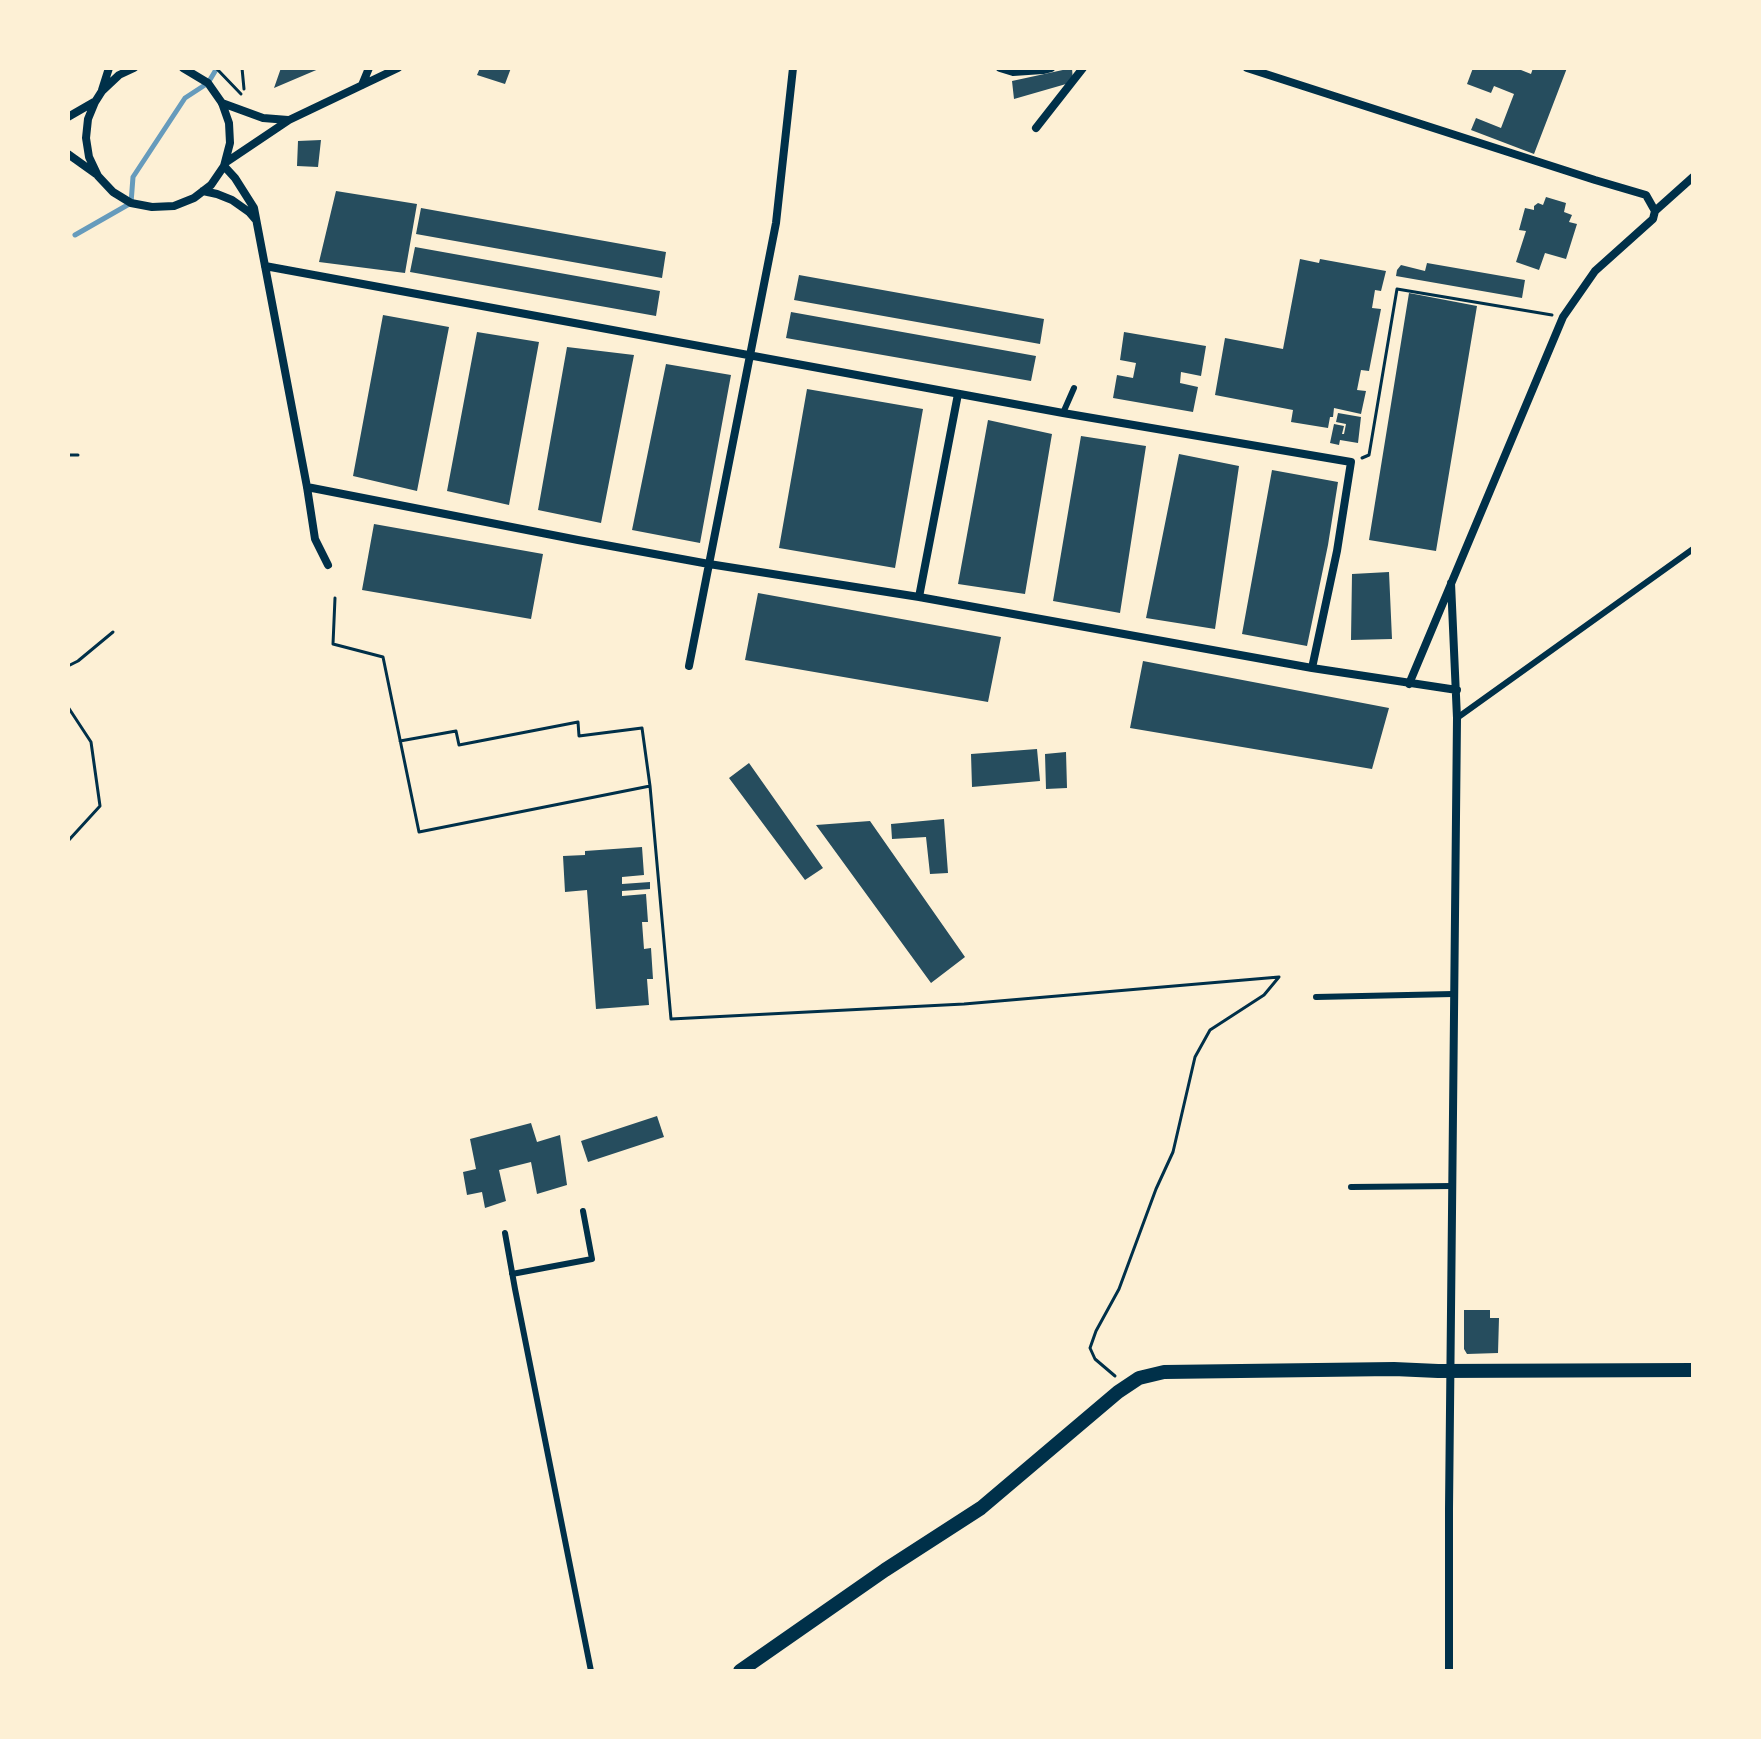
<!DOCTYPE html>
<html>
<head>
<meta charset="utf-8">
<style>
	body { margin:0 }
	#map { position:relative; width:1761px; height:1739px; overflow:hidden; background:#fdf0d5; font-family:Poppins,sans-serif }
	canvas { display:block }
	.frame { position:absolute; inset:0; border:70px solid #fdf0d5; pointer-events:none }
</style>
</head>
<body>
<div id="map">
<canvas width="1761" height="1739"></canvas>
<div class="frame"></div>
</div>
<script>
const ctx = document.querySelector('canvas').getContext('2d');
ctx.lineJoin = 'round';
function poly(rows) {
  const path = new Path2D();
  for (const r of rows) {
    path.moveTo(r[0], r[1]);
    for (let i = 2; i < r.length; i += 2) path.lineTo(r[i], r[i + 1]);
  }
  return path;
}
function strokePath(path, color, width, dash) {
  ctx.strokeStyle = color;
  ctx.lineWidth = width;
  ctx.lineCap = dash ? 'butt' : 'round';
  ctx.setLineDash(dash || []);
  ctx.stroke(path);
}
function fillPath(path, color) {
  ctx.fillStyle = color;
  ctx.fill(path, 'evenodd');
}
strokePath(poly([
	[75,235,131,203,133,177,185,98,208,83,217,68]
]), '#669bbc', 5);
fillPath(poly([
	[281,68,321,68,274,88],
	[480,68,511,68,505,84,477,75],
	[1072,68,1073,82,1014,99,1012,81],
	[1473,68,1516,68,1531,74,1533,68,1567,68,1534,154,1471,130,1476,118,1501,128,1514,94,1494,86,1491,93,1467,84],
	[321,140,318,167,297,166,298,141],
	[336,191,417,204,405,273,319,262],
	[1546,197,1566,203,1564,212,1572,215,1569,222,1577,224,1566,259,1545,253,1539,270,1516,262,1526,231,1519,230,1525,208,1534,210,1534,206,1538,203,1543,205],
	[421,208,666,252,662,278,416,234],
	[415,247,660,291,656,316,410,272],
	[1300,259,1319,263,1320,259,1386,271,1381,291,1375,290,1372,308,1381,309,1369,371,1361,370,1357,390,1366,391,1361,414,1334,408,1333,417,1330,417,1328,428,1291,422,1293,410,1215,395,1225,338,1283,349],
	[1427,263,1525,280,1522,298,1396,276,1397,270,1401,265,1425,271],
	[799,275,1044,319,1040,344,794,300],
	[1409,293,1477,306,1436,551,1369,540],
	[791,312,1036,356,1031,381,786,338],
	[383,315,449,327,417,491,353,476],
	[477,332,539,342,509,505,447,491],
	[1124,332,1206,346,1201,376,1181,372,1180,383,1198,387,1193,412,1113,398,1117,375,1133,378,1136,363,1120,360],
	[567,347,634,355,601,523,538,510],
	[666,364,731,375,700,543,632,530],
	[807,389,923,409,895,568,779,548],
	[1338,413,1361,417,1358,443,1340,440,1339,445,1330,443,1334,424,1344,426,1342,434,1344,434,1346,424,1336,422],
	[988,420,1052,434,1025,594,958,584],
	[1081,436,1146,446,1120,613,1053,601],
	[1179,454,1239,466,1215,629,1146,618],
	[1272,470,1338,482,1328,545,1307,646,1242,634],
	[374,524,543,554,531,619,362,590],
	[1389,572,1392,639,1351,640,1352,574],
	[758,593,1001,637,988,702,745,660],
	[1143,661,1389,708,1372,769,1130,728],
	[1037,749,1040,781,972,787,971,754],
	[1066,752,1067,788,1046,789,1045,754],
	[749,763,823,868,805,880,729,778],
	[944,819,948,873,930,874,926,837,892,839,891,824],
	[870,821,965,957,931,983,816,825],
	[642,847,644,875,622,877,622,884,650,882,650,889,622,891,622,896,646,894,648,922,642,922,644,949,651,948,653,979,647,979,649,1005,596,1009,587,890,565,892,563,856,585,855,585,851],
	[657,1116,664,1137,588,1162,581,1141],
	[531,1123,537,1142,560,1135,567,1185,537,1194,531,1162,499,1170,506,1201,485,1208,482,1192,467,1195,463,1172,476,1169,470,1139],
	[1464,1310,1490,1310,1490,1318,1499,1318,1498,1353,1467,1354,1464,1349]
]), '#264d5e');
strokePath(poly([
	[216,68,241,94],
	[242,68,244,89],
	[68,455,78,455],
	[1362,458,1369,455,1397,289,1552,315],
	[335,598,333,644,383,657,419,832,650,786],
	[68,666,78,661,113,632],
	[68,688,68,707,91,742,100,806,68,841],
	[400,741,456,731,459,745,578,722,579,736,642,728,650,786,671,1019,964,1004,1279,977],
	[1115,1376,1095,1359,1090,1348,1096,1331,1119,1289,1156,1189,1173,1152,1195,1057,1210,1030,1264,995,1279,977]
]), '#003049', 3);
strokePath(poly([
	[1063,413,1074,388],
	[1457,718,1693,549],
	[1316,997,1453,994],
	[1351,1187,1453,1186],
	[505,1233,515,1289,591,1671],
	[512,1274,592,1259,583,1211]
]), '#003049', 6);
strokePath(poly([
	[134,68,119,75,102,91,95,102,88,119,86,138,89,157,98,176,113,192,131,203,152,207,174,206,194,198,211,185,224,166,230,143,229,123,222,103,208,83,183,68],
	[1000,68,1013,72,1043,70,1051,68],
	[1247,68,1595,180,1646,195,1655,211],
	[362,85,369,68],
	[102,90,109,68],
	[222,103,263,118,288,120],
	[68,117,94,102],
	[1036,128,1083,68],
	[68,154,96,174],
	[225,163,289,120,398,68],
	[224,166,235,178,254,208,307,487,315,539,328,565],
	[203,191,217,194,232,200,249,212,255,219],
	[265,266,1063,413,1351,462,1337,551,1312,668],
	[307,487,578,540,709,564,919,597,1312,668,1457,690],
	[919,597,958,394],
	[689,666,776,223,793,68],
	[1409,684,1563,317,1595,271,1653,219,1655,211,1693,177],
	[1449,1671,1449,1508,1457,718,1451,583]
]), '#003049', 8);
strokePath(poly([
	[740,1671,885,1570,981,1508,1118,1392,1139,1378,1164,1372,1394,1369,1438,1371,1693,1370]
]), '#003049', 14);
</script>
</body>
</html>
